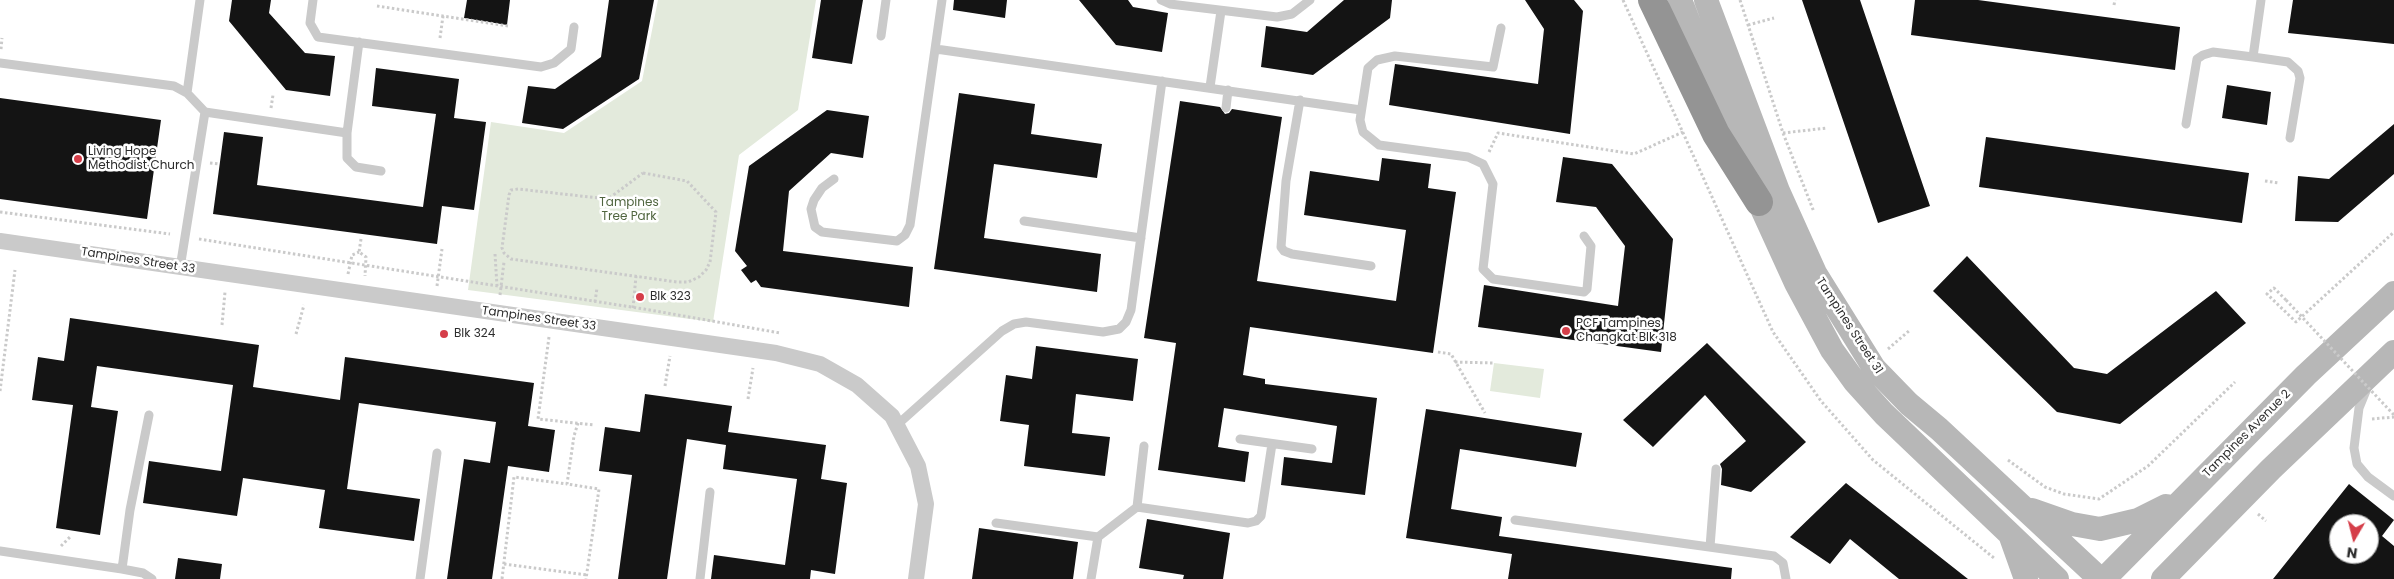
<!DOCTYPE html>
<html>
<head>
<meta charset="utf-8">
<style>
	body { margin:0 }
	#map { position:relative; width:2394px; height:579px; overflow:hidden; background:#fff; font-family:Poppins,sans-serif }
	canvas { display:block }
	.north { position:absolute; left:2329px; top:514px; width:50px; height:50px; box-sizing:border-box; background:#fff; border:1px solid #ababab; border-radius:50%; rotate:188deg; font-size:14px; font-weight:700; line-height:20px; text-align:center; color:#2d2d2d }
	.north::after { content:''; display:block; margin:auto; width:18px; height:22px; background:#d53e49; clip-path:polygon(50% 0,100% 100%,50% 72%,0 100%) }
</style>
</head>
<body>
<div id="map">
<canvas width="2394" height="579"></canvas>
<div class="north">N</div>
</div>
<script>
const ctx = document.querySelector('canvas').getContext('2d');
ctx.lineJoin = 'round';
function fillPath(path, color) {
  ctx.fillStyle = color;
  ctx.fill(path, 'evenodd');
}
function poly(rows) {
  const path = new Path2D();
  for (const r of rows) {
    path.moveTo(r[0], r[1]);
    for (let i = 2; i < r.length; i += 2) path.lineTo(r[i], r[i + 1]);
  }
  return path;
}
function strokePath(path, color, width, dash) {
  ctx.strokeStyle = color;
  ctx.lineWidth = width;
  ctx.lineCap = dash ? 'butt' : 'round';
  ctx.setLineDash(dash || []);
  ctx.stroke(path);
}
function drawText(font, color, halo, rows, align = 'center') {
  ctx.font = font + ' Poppins,sans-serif';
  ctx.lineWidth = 5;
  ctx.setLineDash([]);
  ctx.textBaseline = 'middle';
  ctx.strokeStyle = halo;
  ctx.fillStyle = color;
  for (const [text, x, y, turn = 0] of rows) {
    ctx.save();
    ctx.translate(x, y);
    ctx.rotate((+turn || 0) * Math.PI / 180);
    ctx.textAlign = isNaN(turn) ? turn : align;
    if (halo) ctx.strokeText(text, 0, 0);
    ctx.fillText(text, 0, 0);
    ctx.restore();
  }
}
fillPath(poly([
	[658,0,816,0,798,110,739,155,713,322,468,290,491,122,564,133,642,81],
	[1494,363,1544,369,1540,398,1490,391]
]), '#e3eadc');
fillPath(poly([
	[232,0,271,0,269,13,305,53,335,56,330,96,286,90,229,21],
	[467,0,510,0,507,25,464,18],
	[609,0,654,0,639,79,563,129,522,123,528,86,555,89,601,57],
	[821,0,863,0,852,64,812,58],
	[954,0,1007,0,1005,18,953,10],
	[1079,0,1128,0,1133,7,1168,13,1162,52,1116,45],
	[1344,0,1392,0,1390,18,1313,75,1261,67,1266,26,1307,32],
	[1525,0,1574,0,1583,11,1570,134,1389,105,1395,64,1538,84,1544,29],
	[1802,0,1860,0,1930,206,1878,223],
	[1915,0,1978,0,2180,27,2175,70,1911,35],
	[2293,0,2394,0,2394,44,2288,33],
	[376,68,459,79,454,118,486,122,474,210,442,206,437,244,213,214,224,132,263,137,257,185,423,207,436,114,372,106],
	[2227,85,2271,92,2267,125,2222,118],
	[959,93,1035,104,1031,134,1102,144,1097,178,994,164,984,238,1101,254,1097,292,934,269],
	[0,98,161,120,147,219,0,199],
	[1180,101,1220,107,1225,114,1229,113,1232,109,1282,117,1257,281,1396,301,1406,230,1304,215,1310,171,1379,181,1382,158,1431,164,1428,188,1456,192,1433,353,1250,327,1243,375,1265,379,1265,384,1377,398,1365,495,1281,485,1284,457,1332,463,1337,426,1224,408,1218,447,1249,452,1245,482,1158,470,1176,343,1144,338],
	[827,110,869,116,863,158,831,153,789,191,783,251,913,267,909,307,761,287,756,280,751,283,741,270,747,266,735,251,749,166],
	[2394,124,2394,174,2338,222,2295,221,2298,176,2329,179],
	[1986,137,2249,173,2242,223,1979,187],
	[1563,157,1612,164,1673,239,1661,352,1478,327,1484,285,1618,306,1625,246,1596,207,1556,202],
	[1967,256,2074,368,2107,374,2216,291,2246,323,2120,424,2057,412,1933,291],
	[70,318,259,345,253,387,340,400,345,357,534,383,528,426,555,430,549,472,508,466,492,579,447,579,464,459,490,463,496,422,359,403,347,489,420,499,414,541,319,528,325,490,243,478,237,516,143,503,149,461,221,471,233,385,97,366,91,407,118,411,100,535,56,528,73,405,32,400,38,357,64,361],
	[1707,343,1806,442,1751,492,1721,485,1722,469,1720,464,1746,441,1705,395,1653,447,1623,420],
	[1036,346,1138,359,1133,401,1076,394,1072,433,1110,437,1105,476,1024,466,1029,425,1000,421,1006,375,1032,379],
	[645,394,732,406,728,432,826,445,821,479,847,483,835,574,811,570,810,579,711,579,714,555,785,565,797,479,723,469,726,445,687,439,667,579,618,579,632,475,599,471,605,427,640,432],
	[1426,409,1582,433,1576,467,1460,449,1451,509,1502,517,1499,536,1732,568,1731,579,1508,579,1512,554,1406,538],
	[1846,483,1968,579,1899,579,1850,539,1830,564,1790,537],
	[2349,484,2394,520,2382,536,2394,546,2394,579,2273,579],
	[2339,524,2369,524,2369,554,2339,554],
	[1147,519,1230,533,1223,579,1183,579,1184,575,1139,568],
	[979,528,1078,542,1073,579,972,579],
	[178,558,222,564,220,579,175,579]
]), '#141414');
strokePath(poly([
	[1623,0,1773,332,1821,401,1873,460,1994,558],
	[1740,0,1783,133,1814,212],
	[2114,5,2115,0],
	[377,6,508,26],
	[1748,25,1774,18],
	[440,38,443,16],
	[1,49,2,38],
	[271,108,273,95],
	[1783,133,1827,128],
	[1489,152,1498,133,1634,154,1683,132],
	[210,163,219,164],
	[643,173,687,181,716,212,710,262,706,270,699,277,688,282,677,282,511,259,504,253,502,248,509,195,511,190,518,189,608,199,643,173],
	[2265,181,2279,183],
	[0,212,170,234],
	[199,239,644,309,780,333],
	[361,239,359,252,366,257,365,276],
	[495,254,497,286],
	[348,274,352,255,359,252],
	[437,286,442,249],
	[500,295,504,262],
	[2286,300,2274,288,2267,294,2296,322,2394,232],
	[595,302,597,288],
	[633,308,636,276],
	[222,325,225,292],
	[296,334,304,305],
	[549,337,538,419,594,425],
	[1888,349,1910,330],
	[1438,352,1451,354,1485,413],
	[1455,362,1494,363],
	[665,386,670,356],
	[0,391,15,270],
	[748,399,753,368],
	[2372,419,2394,417],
	[578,423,574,436,567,484,599,489,586,579],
	[2008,460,2045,487,2064,494,2099,499,2148,466,2235,382],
	[2258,514,2266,521],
	[61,546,70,537],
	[504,564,587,575],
	[502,579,514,477,567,484]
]), '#cacaca', 3, [2.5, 2.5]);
strokePath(poly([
	[313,0,310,23,318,37,541,67,554,63,571,49,574,27],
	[1161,0,1170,4,1277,17,1292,14,1310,0],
	[1501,28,1493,67,1395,56,1377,60,1368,68,1360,120,1363,132,1379,145,1468,157,1483,164,1493,184,1483,269,1493,279,1584,292,1587,289,1591,246,1584,236],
	[881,36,886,0],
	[359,42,347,133,347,158,356,167,381,171],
	[936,49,1361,110],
	[2253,57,2261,0],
	[0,63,174,86,187,93,205,112,347,133],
	[1210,87,1221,11],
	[187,93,200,0],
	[1300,100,1286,181,1281,247,1284,251,1292,254,1371,266],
	[1226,108,1228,90],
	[2186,124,2197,59,2203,55,2213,52,2253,57,2288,62,2298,71,2300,78,2290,138],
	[834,179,822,188,814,200,811,209,815,227,822,232,897,241,905,235,910,225,942,0],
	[1024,221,1141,238],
	[180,268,205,112],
	[2368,386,2359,408,2354,448,2357,464,2368,477,2394,496],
	[897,425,1002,331,1014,324,1026,322,1103,332,1119,329,1126,322,1131,310,1162,81],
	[1240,439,1312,449],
	[1137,507,1144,446],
	[1515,520,1774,556,1783,563,1786,579],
	[996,523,1098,537],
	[1710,547,1716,469],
	[0,551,122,569,143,573,152,579],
	[122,569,130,510,149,415],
	[420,579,437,453],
	[700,579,710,492],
	[1091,579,1098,537,1137,507,1248,523,1256,521,1261,516,1272,444]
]), '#cacaca', 9);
strokePath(poly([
	[0,241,776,353,820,364,857,385,892,416,918,466,926,504,916,579]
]), '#cacaca', 16);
strokePath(poly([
	[1680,0,1759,202,1796,283,1832,350,1855,382,1884,414,2057,579],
	[1706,0,1778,191,1815,273,1874,368,1909,404,1939,429,2100,579],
	[2032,510,2072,524,2100,529,2138,520,2166,506],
	[2011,537,2026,579],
	[2104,579,2306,375,2394,293],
	[2163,579,2271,469,2394,352]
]), '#b7b7b7', 24);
strokePath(poly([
	[1652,0,1716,134,1759,202]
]), '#949494', 28);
strokePath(poly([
	[2286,300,2394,415]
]), '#cacaca', 3, [2.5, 2.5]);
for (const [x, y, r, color] of [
	[78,159,5,"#d53e49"],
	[640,297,5,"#d53e49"],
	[1566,331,5,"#d53e49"],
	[444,334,5,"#d53e49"]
]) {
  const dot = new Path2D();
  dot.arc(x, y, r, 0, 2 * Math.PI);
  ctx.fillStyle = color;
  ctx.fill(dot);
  strokePath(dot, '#fff', 2);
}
drawText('12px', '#2d2d2d', '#fff', [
	["Living Hope",88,152],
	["Methodist Church",88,166],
	["Blk 323",650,297],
	["PCF Tampines",1576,324],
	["Changkat Blk 318",1576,338],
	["Blk 324",454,334]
], 'left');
drawText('12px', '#50653f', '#fff', [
	["Tampines",629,203],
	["Tree Park",629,217]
]);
drawText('12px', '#2d2d2d', '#fff', [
	["Tampines Street 33",138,261,9],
	["Tampines Street 33",539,319,8],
	["Tampines Street 31",1849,326,57],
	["Tampines Avenue 2",2247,434,-45]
]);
</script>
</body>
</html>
